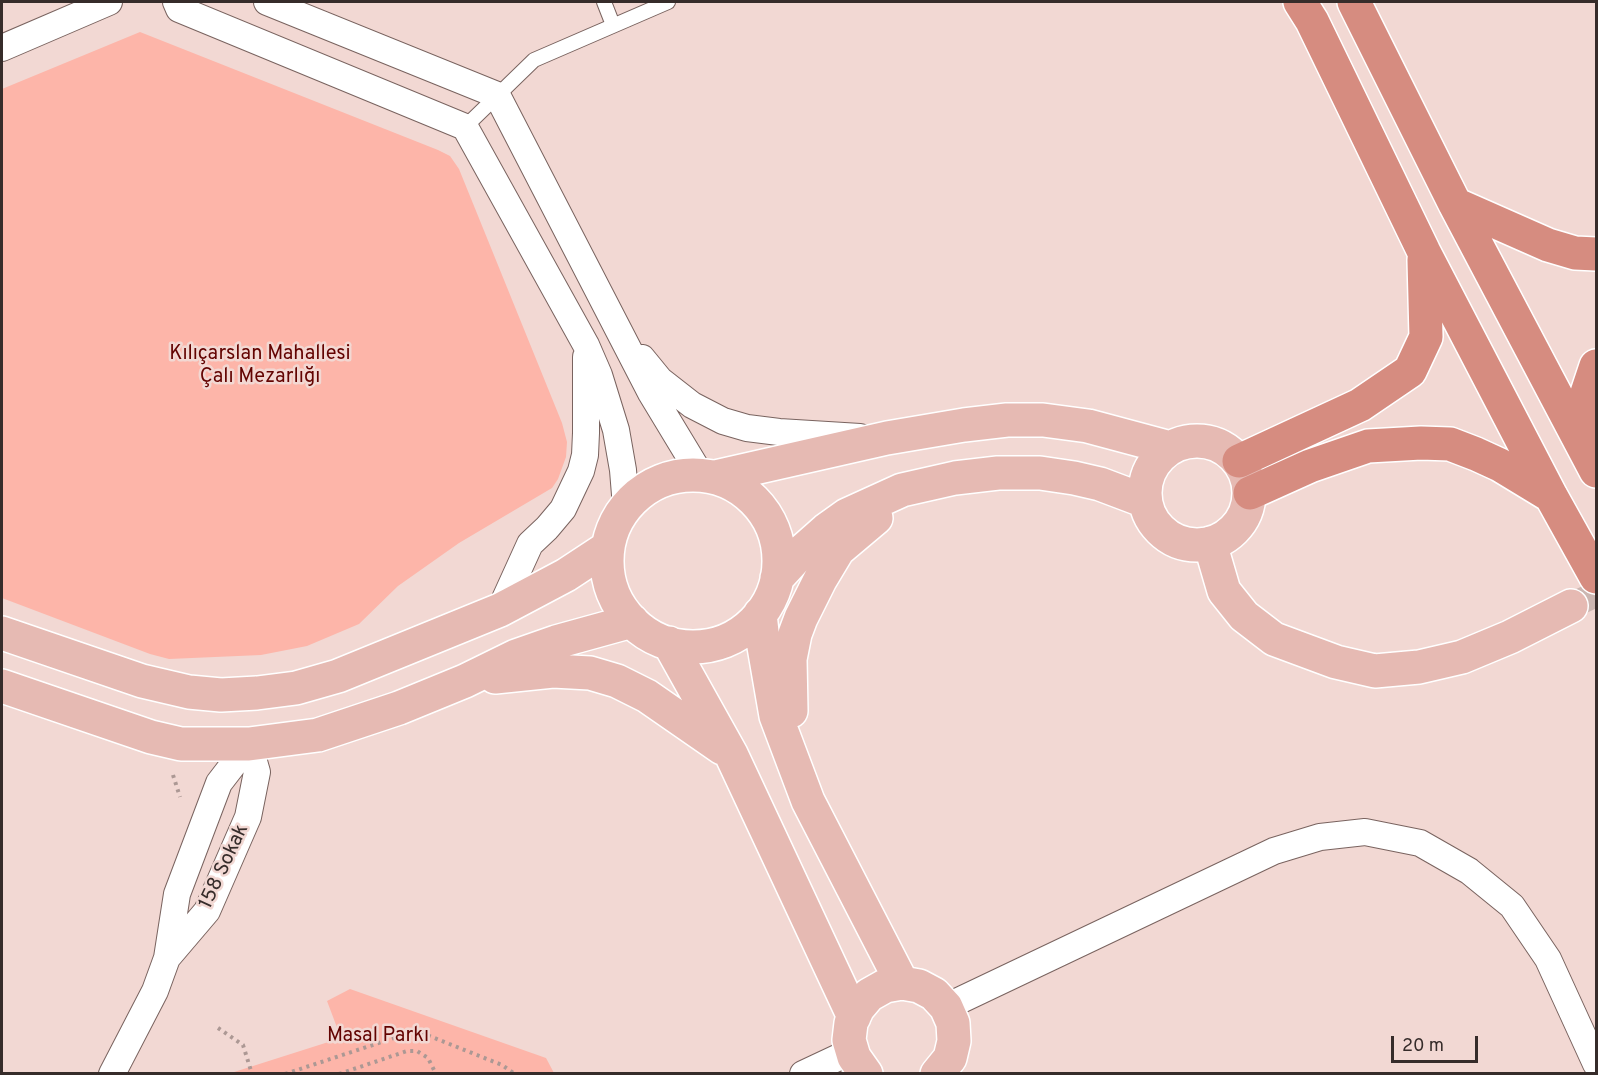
<!DOCTYPE html>
<html>
<head>
<meta charset="utf-8">
<style>
	body { margin:0 }
	#map { position:relative; width:1598px; height:1075px; overflow:hidden; background:#f2d8d3; font-family:Overpass,sans-serif }
	canvas { display:block }
	.frame { position:absolute; inset:0; border:3px solid #362c2a; pointer-events:none }
	.scale { position:absolute; left:1391px; top:1036px; width:87px; height:27px; box-sizing:border-box; border:3px solid #362c2a; border-top:0; padding-left:8px; font-size:18px; line-height:21px; white-space:nowrap; color:#362c2a; -webkit-text-stroke:4px #f2d8d3; paint-order:stroke }
</style>
</head>
<body>
<div id="map">
<canvas width="1598" height="1075"></canvas>
<div class="frame"></div>
<div class="scale">20 m</div>
</div>
<script>
const ctx = document.querySelector('canvas').getContext('2d');
ctx.lineJoin = 'round';
function fillPath(path, color) {
  ctx.fillStyle = color;
  ctx.fill(path, 'evenodd');
}
function poly(rows) {
  const path = new Path2D();
  for (const r of rows) {
    if (r.length === 3) {
      path.moveTo(r[0] + r[2], r[1]);
      path.arc(r[0], r[1], r[2], 0, 2 * Math.PI);
      continue;
    }
    path.moveTo(r[0], r[1]);
    for (let i = 2; i < r.length; i += 2) path.lineTo(r[i], r[i + 1]);
  }
  return path;
}
function strokePath(path, color, width, dash) {
  ctx.strokeStyle = color;
  ctx.lineWidth = width;
  ctx.lineCap = dash ? 'butt' : 'round';
  ctx.setLineDash(dash || []);
  ctx.stroke(path);
}
function drawText(font, color, halo, rows, align = 'center') {
  ctx.font = font + ' Overpass,sans-serif';
  ctx.lineWidth = 5;
  ctx.setLineDash([]);
  ctx.textBaseline = 'middle';
  ctx.strokeStyle = halo;
  ctx.fillStyle = color;
  for (const [text, x, y, turn = 0] of rows) {
    ctx.save();
    ctx.translate(x, y);
    ctx.rotate((+turn || 0) * Math.PI / 180);
    ctx.textAlign = isNaN(turn) ? turn : align;
    if (halo) ctx.strokeText(text, 0, 0);
    ctx.fillText(text, 0, 0);
    ctx.restore();
  }
}
fillPath(poly([
	[140,32,438,150,450,156,459,169,562,423,567,442,566,457,558,479,552,488,459,543,398,586,359,624,307,646,261,655,169,659,150,654,2,598,2,89],
	[350,989,546,1058,554,1073,231,1073,341,1038,327,1001]
]), '#fdb5a9');
strokePath(poly([
	[1571,606,1596,594]
]), '#ccb6b1', 26, [26, 13]);
const service = poly([
	[604,2,613,25],
	[465,127,534,60,668,2]
]);
const minor = poly([
	[176,2,179,9,465,127,586,345,599,375,616,430,623,470,626,507],
	[267,2,497,95,651,393,700,474],
	[2,48,109,2],
	[642,358,660,380,692,405,723,421,747,428,779,432,860,437],
	[500,610,530,544,547,528,563,509,581,471,585,455,586,433,586,357],
	[167,958,177,894,219,783,249,744],
	[946,1007,1274,851,1320,837,1365,832,1420,843,1469,871,1512,906,1548,959,1596,1064],
	[112,1074,155,991,167,958,207,911,248,817,257,772,249,744],
	[803,1074,852,1051]
]);
const primary = poly([
	[1197,493,52],
	[693,561,86],
	[715,477,887,438,964,425,1007,420,1043,420,1088,426,1170,448],
	[1210,543,1224,591,1244,616,1274,639,1336,662,1375,671,1419,667,1462,657,1510,637,1571,606],
	[777,578,800,553,826,530,847,515,902,490,955,478,998,473,1040,473,1074,478,1100,484,1145,501],
	[760,614,763,641,776,716,808,801,902,983],
	[2,633,142,681,189,692,221,695,257,693,296,688,338,676,500,610,566,575,607,548],
	[669,643,731,754,854,1017],
	[495,677,553,671,590,673,617,681,647,696,722,748],
	[2,686,151,737,181,744,249,744,318,735,399,708,465,681,516,656,556,642,632,621],
	[791,711,790,659,795,634,801,618,820,580,838,550,876,518],
	[866,1074,854,1057,849,1040,851,1023,858,1008,869,995,885,986,902,983,919,986,934,994,946,1007,953,1023,954,1041,950,1058,937,1074]
]);
const motorway = poly([
	[1300,2,1312,21,1424,252,1551,496,1596,577],
	[1354,2,1455,204,1596,471],
	[1455,204,1548,245,1575,253,1596,254],
	[1580,439,1586,396,1596,366],
	[1239,461,1360,405,1410,371,1426,337,1424,260],
	[1250,493,1310,466,1368,446,1421,443,1450,444,1476,454,1500,465,1551,496]
]);
strokePath(service, '#79635f', 16);
strokePath(minor, '#79635f', 28);
strokePath(primary, '#fff', 36);
strokePath(motorway, '#fff', 36);
strokePath(poly([
	[173,775,180,797],
	[218,1028,243,1045,252,1074],
	[285,1074,409,1033,422,1033,502,1065,515,1074],
	[339,1074,407,1051,417,1051,428,1058,436,1074]
]), '#ac9894', 4, [3, 4.5]);
strokePath(service, '#fff', 14);
strokePath(minor, '#fff', 26);
strokePath(primary, '#e6bab3', 33);
strokePath(motorway, '#d68c80', 33);
drawText('20px', '#630301', '#f2d8d3', [
	["Kılıçarslan Mahallesi",260,355],
	["Çalı Mezarlığı",260,378],
	["Masal Parkı",378,1037]
]);
drawText('20px', '#362c2a', '#f2d8d3', [
	["158 Sokak",225,867,-65]
]);
</script>
</body>
</html>
